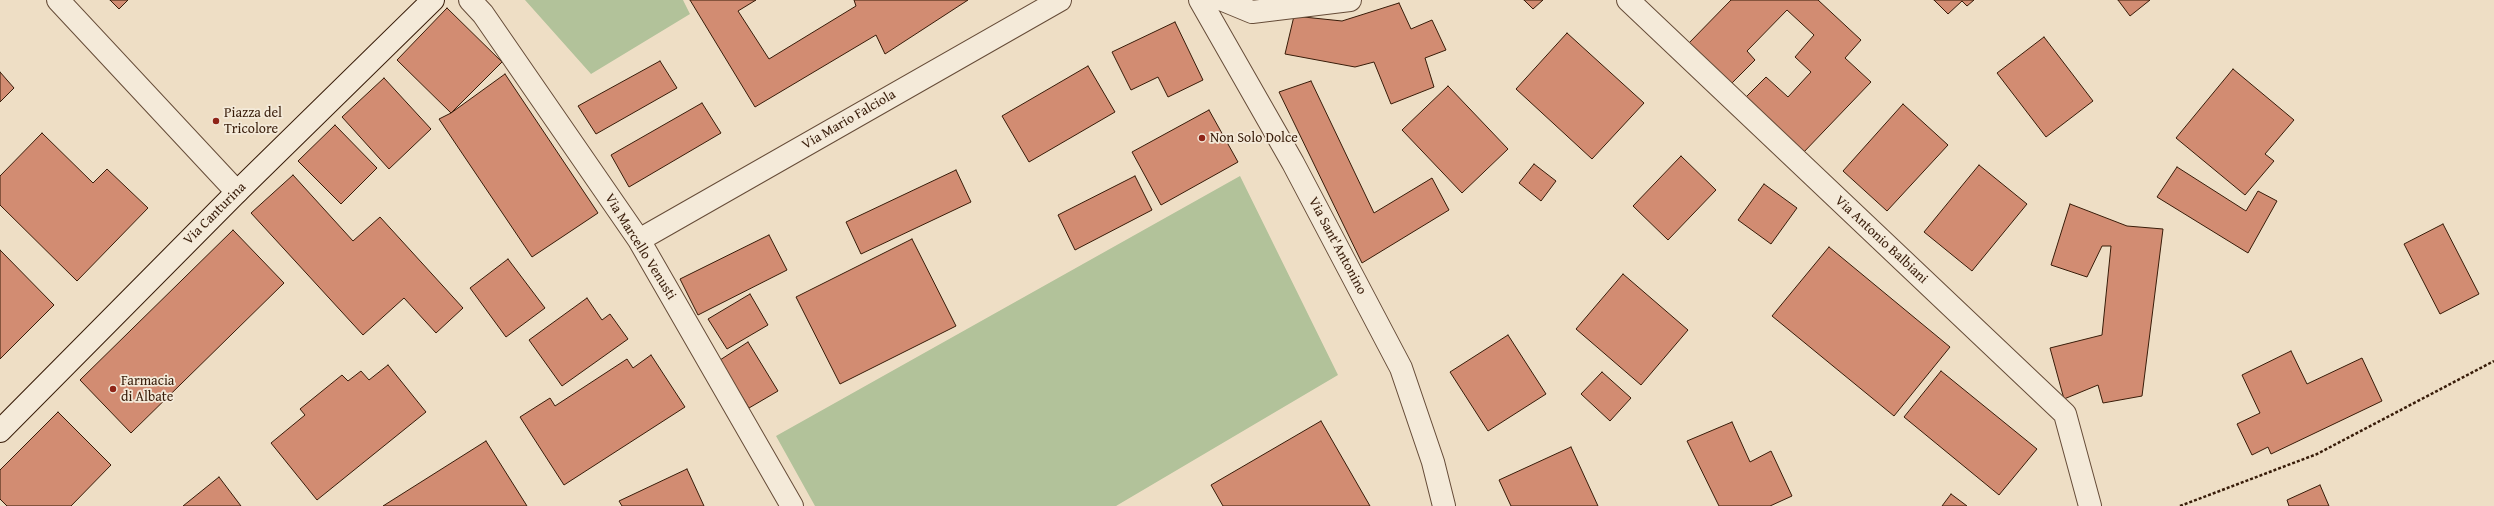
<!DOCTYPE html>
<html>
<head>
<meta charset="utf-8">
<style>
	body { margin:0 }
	canvas { display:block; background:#eedec5 }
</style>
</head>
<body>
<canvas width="2494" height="506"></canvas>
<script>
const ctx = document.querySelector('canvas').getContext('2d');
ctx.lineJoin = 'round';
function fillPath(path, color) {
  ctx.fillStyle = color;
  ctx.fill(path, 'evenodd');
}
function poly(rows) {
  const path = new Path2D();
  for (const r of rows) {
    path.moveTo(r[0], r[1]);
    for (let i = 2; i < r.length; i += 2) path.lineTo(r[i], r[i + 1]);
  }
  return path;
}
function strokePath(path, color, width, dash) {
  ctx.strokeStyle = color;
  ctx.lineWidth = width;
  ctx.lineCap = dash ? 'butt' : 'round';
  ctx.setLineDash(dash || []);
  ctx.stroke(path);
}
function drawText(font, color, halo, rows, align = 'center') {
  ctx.font = font + ' "Gentium Book Plus",serif';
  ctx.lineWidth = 3.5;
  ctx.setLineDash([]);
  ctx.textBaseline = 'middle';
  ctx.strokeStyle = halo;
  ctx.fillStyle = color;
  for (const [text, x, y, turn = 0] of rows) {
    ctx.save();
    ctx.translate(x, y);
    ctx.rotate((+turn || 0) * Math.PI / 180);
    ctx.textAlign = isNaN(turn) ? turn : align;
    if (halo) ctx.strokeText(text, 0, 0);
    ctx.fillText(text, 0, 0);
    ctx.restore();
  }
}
fillPath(poly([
	[525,0,683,0,690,14,591,74],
	[1240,176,1338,375,1116,506,815,506,776,436]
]), '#b2c29a');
const building = poly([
	[110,0,128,0,119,9,110,0],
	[690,0,756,0,738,11,769,59,856,6,854,0,968,0,885,54,876,35,755,107,690,0],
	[1524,0,1543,0,1533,9,1524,0],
	[1731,0,1818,0,1861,40,1845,58,1871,82,1802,154,1744,99,1766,77,1788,97,1811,72,1795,57,1814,35,1787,10,1747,51,1755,60,1732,83,1688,44,1731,0],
	[1934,0,1974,0,1967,6,1962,1,1948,14,1934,0],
	[2118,0,2150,0,2130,16,2118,0],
	[1399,3,1411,29,1432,20,1446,50,1425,58,1434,87,1391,104,1374,62,1355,67,1285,54,1294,16,1342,21,1399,3],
	[447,8,502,62,451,113,397,60,447,8],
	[1175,22,1203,80,1168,97,1158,77,1131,90,1112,52,1175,22],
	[1567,33,1644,103,1592,159,1516,89,1567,33],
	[2044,37,2093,101,2046,137,1997,73,2044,37],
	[660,61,677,88,596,134,578,106,660,61],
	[1088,66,1115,112,1029,162,1002,116,1088,66],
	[2233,69,2294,120,2265,154,2274,161,2245,195,2176,138,2233,69],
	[0,72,14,88,0,102,0,72],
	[505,74,598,213,532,257,439,119,451,113,505,74],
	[384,78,431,129,389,169,342,117,384,78],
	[1311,81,1374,213,1432,178,1449,210,1362,263,1279,92,1311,81],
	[1448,86,1508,149,1462,193,1402,130,1448,86],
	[702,103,721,133,629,187,611,155,702,103],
	[1903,104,1948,145,1887,211,1843,171,1903,104],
	[1209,110,1238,162,1161,205,1132,152,1209,110],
	[335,125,377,168,341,204,298,161,335,125],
	[42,133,93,183,107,169,148,208,77,281,0,205,0,176,42,133],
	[1681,156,1716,190,1668,240,1633,206,1681,156],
	[1534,164,1556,181,1541,201,1519,183,1534,164],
	[1979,165,2027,204,1972,271,1924,232,1979,165],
	[2177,167,2246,211,2258,191,2277,201,2248,253,2157,197,2177,167],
	[956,170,971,202,861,254,846,222,956,170],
	[293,175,353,241,380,217,463,308,436,333,404,298,363,335,251,213,293,175],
	[1135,176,1152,210,1075,250,1058,215,1135,176],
	[1764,184,1797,208,1771,244,1738,220,1764,184],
	[2070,204,2127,226,2163,229,2142,396,2103,403,2098,385,2064,399,2050,348,2102,335,2111,246,2102,246,2087,277,2051,265,2070,204],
	[2443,224,2479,294,2440,314,2404,244,2443,224],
	[233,230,284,283,131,433,80,380,233,230],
	[769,235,787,270,698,315,680,279,769,235],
	[912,239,956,326,840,384,796,297,912,239],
	[1829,247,1950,347,1894,416,1772,316,1829,247],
	[0,250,54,305,0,359,0,250],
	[508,259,545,308,506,337,470,288,508,259],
	[1623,274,1688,330,1641,385,1576,329,1623,274],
	[750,294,768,325,727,349,708,319,750,294],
	[587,298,602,320,610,314,628,339,562,386,529,340,587,298],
	[1508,335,1546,394,1488,431,1450,372,1508,335],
	[748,342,778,391,749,408,720,360,748,342],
	[2291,351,2307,384,2362,358,2382,401,2271,454,2268,447,2252,455,2237,424,2260,413,2242,375,2291,351],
	[651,355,685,407,564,485,520,417,550,398,555,406,627,359,633,368,651,355],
	[388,365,426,412,317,500,271,443,305,415,300,409,342,375,348,381,361,371,369,380,388,365],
	[1941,371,2037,449,1999,495,1904,417,1941,371],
	[1602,372,1631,398,1610,421,1581,394,1602,372],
	[58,412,111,465,71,506,7,506,0,499,0,470,58,412],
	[1321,421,1370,506,1223,506,1211,485,1321,421],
	[1732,422,1750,462,1771,451,1792,496,1770,506,1719,506,1687,441,1732,422],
	[486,441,527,506,383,506,486,441],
	[1571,447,1598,506,1511,506,1499,480,1571,447],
	[687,469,704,506,622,506,619,501,687,469],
	[219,477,241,506,183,506,219,477],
	[2320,485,2329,506,2289,506,2287,500,2320,485],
	[1951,494,1967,506,1942,506,1951,494]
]);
fillPath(building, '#d28c72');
strokePath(building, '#381c09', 1);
const street = poly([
	[58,0,237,192],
	[470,0,483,14,639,240,792,506],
	[1200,0,1293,163,1401,368,1433,462,1444,506],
	[1223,0,1252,12,1350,0],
	[1628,0,2065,414,2090,506],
	[639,240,1060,0]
]);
const secondary = poly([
	[0,431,237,192,433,0]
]);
strokePath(street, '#664c38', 24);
strokePath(secondary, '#381c09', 24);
strokePath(poly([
	[2180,506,2317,454,2494,361]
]), '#381c09', 2.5, [3, 2]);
strokePath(street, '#f4ead9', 22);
strokePath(secondary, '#f4ead9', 22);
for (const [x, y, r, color] of [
	[216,121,4,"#8f2418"],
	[1202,138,4,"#8f2418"],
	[113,389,4,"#8f2418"]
]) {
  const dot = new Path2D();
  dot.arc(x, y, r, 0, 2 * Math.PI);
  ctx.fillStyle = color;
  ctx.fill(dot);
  strokePath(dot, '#f4ead9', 1.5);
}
drawText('14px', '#381c09', '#f4ead9', [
	["Piazza del",224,113],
	["Tricolore",224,129],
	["Non Solo Dolce",1210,138],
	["Farmacia",121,381],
	["di Albate",121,397]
], 'left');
drawText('14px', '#381c09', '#f4ead9', [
	["Via Mario Falciola",849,120,-30],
	["Via Canturina",215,214,-45],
	["Via Antonio Balbiani",1881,240,43],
	["Via Sant'Antonino",1337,246,62],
	["Via Marcello Venusti",640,247,58]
]);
</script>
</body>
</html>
